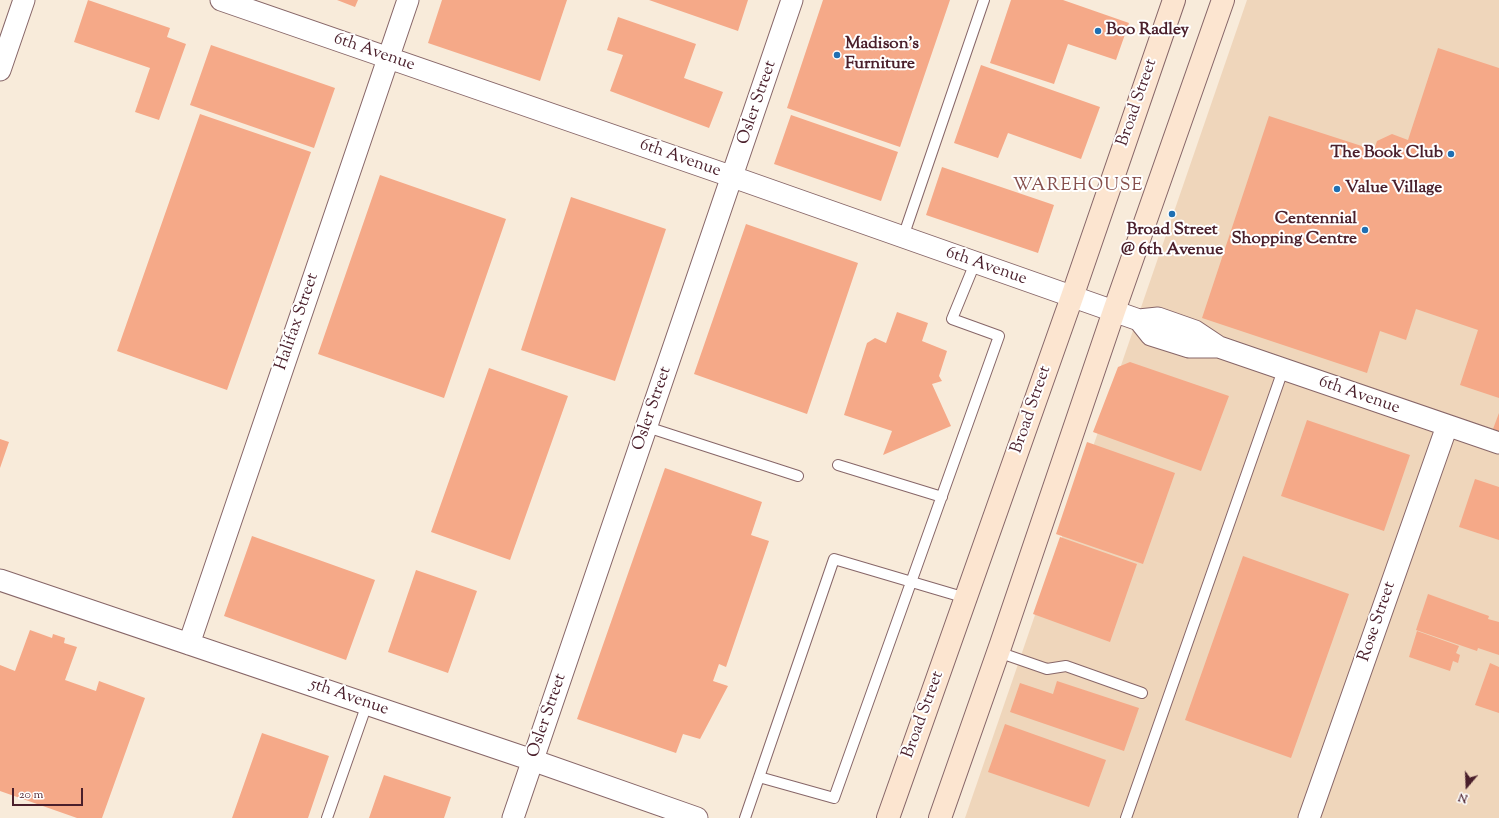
<!DOCTYPE html>
<html>
<head>
<meta charset="utf-8">
<style>
	body { margin:0 }
	#map { position:relative; width:1499px; height:818px; overflow:hidden; background:#f8ebda; font-family:"Sorts Mill Goudy",serif }
	canvas { display:block }
	.north { position:absolute; left:1447px; top:766px; width:40px; height:40px; -webkit-text-stroke:3px #fff; paint-order:stroke; rotate:199deg; font-size:11px; font-weight:700; line-height:16px; text-align:center; color:#4a1f2b }
	.north::after { content:''; display:block; margin:auto; width:14px; height:18px; background:#4a1f2b; clip-path:polygon(50% 0,100% 100%,50% 72%,0 100%) }
	.scale { position:absolute; left:12px; top:788px; width:71px; height:18px; box-sizing:border-box; border:2px solid #4a1f2b; border-top:0; padding-left:5px; font-size:12px; line-height:14px; white-space:nowrap; color:#4a1f2b; -webkit-text-stroke:3px #fff; paint-order:stroke }
</style>
</head>
<body>
<div id="map">
<canvas width="1499" height="818"></canvas>
<div class="north">N</div>
<div class="scale">20 m</div>
</div>
<script>
const ctx = document.querySelector('canvas').getContext('2d');
ctx.lineJoin = 'round';
function fillPath(path, color) {
  ctx.fillStyle = color;
  ctx.fill(path, 'evenodd');
}
function poly(rows) {
  const path = new Path2D();
  for (const r of rows) {
    path.moveTo(r[0], r[1]);
    for (let i = 2; i < r.length; i += 2) path.lineTo(r[i], r[i + 1]);
  }
  return path;
}
function strokePath(path, color, width, dash) {
  ctx.strokeStyle = color;
  ctx.lineWidth = width;
  ctx.lineCap = dash ? 'butt' : 'round';
  ctx.setLineDash(dash || []);
  ctx.stroke(path);
}
function drawText(font, color, halo, rows, align = 'center') {
  ctx.font = font + ' "Sorts Mill Goudy",serif';
  ctx.lineWidth = 4;
  ctx.setLineDash([]);
  ctx.textBaseline = 'middle';
  ctx.strokeStyle = halo;
  ctx.fillStyle = color;
  for (const [text, x, y, turn = 0] of rows) {
    ctx.save();
    ctx.translate(x, y);
    ctx.rotate((+turn || 0) * Math.PI / 180);
    ctx.textAlign = isNaN(turn) ? turn : align;
    if (halo) ctx.strokeText(text, 0, 0);
    ctx.fillText(text, 0, 0);
    ctx.restore();
  }
}
fillPath(poly([
	[1247,0,1499,0,1499,818,965,818]
]), '#efd6bb');
fillPath(poly([
	[88,0,170,28,167,37,186,44,159,120,135,112,150,68,74,42],
	[337,0,358,0,355,7],
	[442,0,567,0,540,81,428,43],
	[649,0,748,0,738,31],
	[823,0,950,0,900,147,787,108],
	[1011,0,1063,0,1129,23,1116,60,1068,44,1054,84,990,63],
	[618,17,696,44,684,78,723,92,709,128,610,91,623,55,607,50],
	[211,45,335,88,314,148,190,105],
	[1438,48,1499,68,1499,398,1460,385,1478,330,1416,309,1406,340,1380,331,1367,373,1202,318,1269,116,1374,150,1377,141,1392,134,1408,140],
	[981,65,1100,107,1081,159,1008,133,998,158,954,143],
	[200,114,311,152,227,390,117,351],
	[791,115,898,152,881,201,774,164],
	[942,167,1054,205,1038,253,926,215],
	[380,175,506,219,444,398,318,354],
	[571,197,666,229,615,381,521,350],
	[746,224,858,263,807,414,694,374],
	[897,312,928,323,922,341,947,351,939,376,942,381,932,384,951,426,883,455,892,431,844,415,867,343,875,338,886,343],
	[1130,362,1229,396,1201,471,1093,432,1118,367],
	[489,368,568,396,510,560,431,532],
	[1499,413,1499,431,1493,429],
	[1307,420,1410,455,1384,531,1281,496],
	[0,439,9,442,0,468],
	[1087,442,1175,473,1143,564,1056,534],
	[665,468,762,502,751,535,769,541,726,667,719,664,713,681,728,686,700,739,683,734,676,753,577,719],
	[1475,479,1499,487,1499,540,1459,527],
	[252,536,375,580,346,660,224,616],
	[1060,537,1137,564,1110,642,1033,614],
	[1243,556,1349,594,1291,758,1185,720],
	[416,570,477,591,448,673,388,652],
	[1428,594,1489,616,1488,619,1499,622,1499,655,1478,648,1477,651,1416,630],
	[30,630,52,638,53,634,65,638,64,643,77,647,65,680,96,691,99,681,145,698,102,818,77,818,0,791,0,665,15,671],
	[1417,631,1459,646,1456,653,1460,655,1458,663,1453,661,1450,671,1409,657],
	[1490,663,1499,667,1499,713,1475,705],
	[1057,681,1139,708,1124,751,1010,712,1020,683,1053,694],
	[1005,724,1106,760,1089,807,988,772],
	[262,733,329,756,308,818,232,818],
	[384,775,451,797,444,818,369,818]
]), '#f5a988');
const service = poly([
	[903,237,984,0],
	[647,427,798,476],
	[838,465,942,497],
	[998,652,1047,669,1066,666,1142,693],
	[759,777,834,798,999,336,952,319,975,263],
	[327,818,367,704],
	[745,818,834,559,966,598],
	[1126,818,1283,370]
]);
const minor = poly([
	[221,0,733,177,1139,320,1158,318,1195,331,1219,347,1499,443],
	[0,70,24,0],
	[1139,320,1151,335,1189,347,1219,347],
	[0,580,532,760,697,818],
	[189,644,408,0],
	[513,818,792,0],
	[1309,818,1447,426]
]);
const secondary = poly([
	[888,818,1072,297,1174,0],
	[940,818,1001,644,1114,311,1223,0]
]);
strokePath(service, '#876668', 12);
strokePath(minor, '#876668', 23);
strokePath(secondary, '#876668', 24);
strokePath(service, '#fff', 10);
strokePath(minor, '#fff', 21);
strokePath(secondary, '#fce5d0', 22);
for (const [x, y, r, color] of [
	[1098,31,4,"#1f6fb2"],
	[837,55,4,"#1f6fb2"],
	[1451,154,4,"#1f6fb2"],
	[1337,189,4,"#1f6fb2"],
	[1172,214,4,"#1f6fb2"],
	[1365,230,4,"#1f6fb2"]
]) {
  const dot = new Path2D();
  dot.arc(x, y, r, 0, 2 * Math.PI);
  ctx.fillStyle = color;
  ctx.fill(dot);
  strokePath(dot, '#fff', 1.5);
}
drawText('bold 17px', '#4a1f2b', '#fff', [
	["Boo Radley",1106,31],
	["Madison's",845,45],
	["Furniture",845,65],
	["The Book Club",1443,154,"right"],
	["Value Village",1345,189],
	["Centennial",1357,220,"right"],
	["Shopping Centre",1357,240,"right"],
	["Broad Street",1172,231,"center"],
	["@ 6th Avenue",1172,251,"center"]
], 'left');
drawText('17px', '#4a1f2b', '#fff', [
	["6th Avenue",374,53,19],
	["Osler Street",758,103,-71],
	["Broad Street",1138,103,-71],
	["6th Avenue",680,159,19],
	["6th Avenue",986,267,19],
	["Halifax Street",298,322,-71],
	["6th Avenue",1359,396,19],
	["Osler Street",653,409,-71],
	["Broad Street",1032,410,-71],
	["Rose Street",1378,622,-71],
	["5th Avenue",349,698,19],
	["Broad Street",924,715,-70],
	["Osler Street",548,716,-71]
]);
ctx.letterSpacing = '1px';
drawText('18px', '#864f4c', '#fff', [
	["WAREHOUSE",1078,187]
]);
ctx.letterSpacing = '0px';
</script>
</body>
</html>
